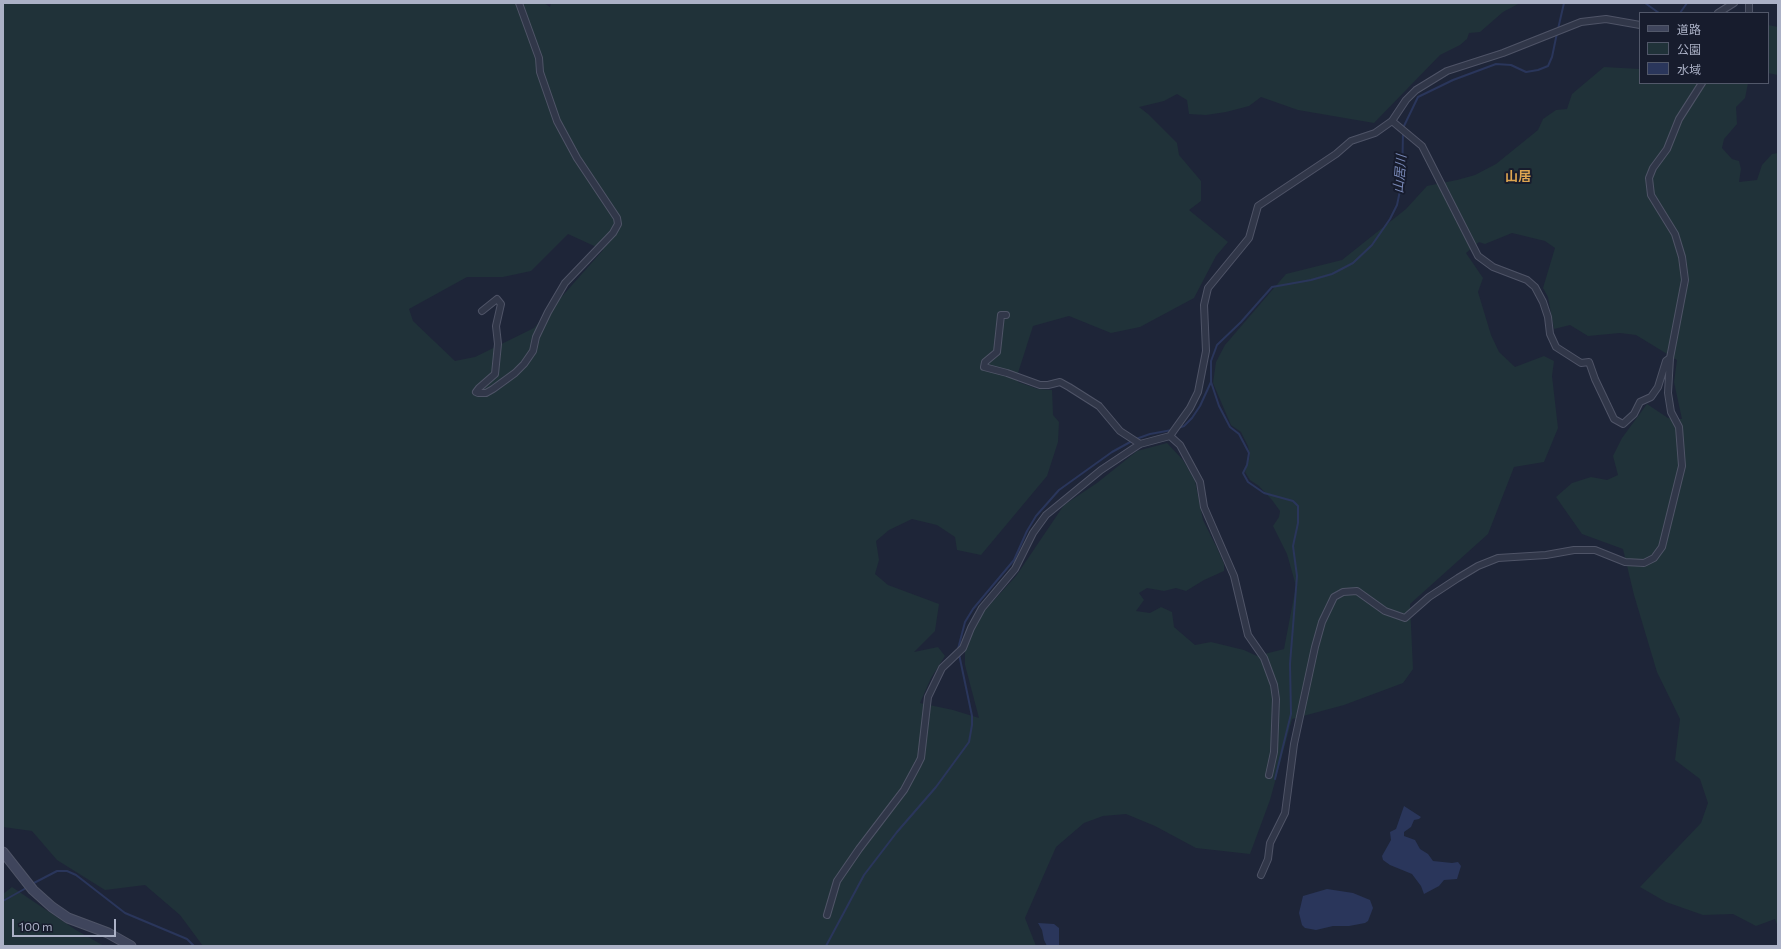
<!DOCTYPE html>
<html>
<head>
<meta charset="utf-8">
<style>
	body { margin:0 }
	#map { position:relative; width:1781px; height:949px; overflow:hidden; background:#1e2538; font-family:Commissioner,"Noto Sans JP",sans-serif }
	canvas { display:block }
	.frame { position:absolute; inset:0; border:4px solid #abb1c6; pointer-events:none }
	.legend { position:absolute; left:1639px; top:12px; width:130px; height:72px; box-sizing:border-box; background:#171c2d; border:1px solid #52586a; margin:0; padding:5px 7px; list-style:none; font-size:12px; color:#abb1c6 }
	.legend li { display:flex; align-items:center; gap:8px; height:20px }
	.legend b { width:20px; border:1px solid #52586a }
	.scale { position:absolute; left:12px; top:919px; width:104px; height:18px; box-sizing:border-box; border:2px solid #abb1c6; border-top:0; padding-left:5px; font-size:12px; line-height:14px; white-space:nowrap; color:#abb1c6; -webkit-text-stroke:3px #171c2d; paint-order:stroke }
</style>
</head>
<body>
<div id="map">
<canvas width="1781" height="949"></canvas>
<div class="frame"></div>
<ul class="legend">
<li><b style="height:5px;background:#3f455c"></b>道路</li>
<li><b style="height:11px;background:#203239"></b>公園</li>
<li><b style="height:11px;background:#2a365b"></b>水域</li>
</ul>
<div class="scale">100 m</div>
</div>
<script>
const ctx = document.querySelector('canvas').getContext('2d');
ctx.lineJoin = 'round';
function fillPath(path, color) {
  ctx.fillStyle = color;
  ctx.fill(path, 'evenodd');
}
function poly(rows) {
  const path = new Path2D();
  for (const r of rows) {
    path.moveTo(r[0], r[1]);
    for (let i = 2; i < r.length; i += 2) path.lineTo(r[i], r[i + 1]);
  }
  return path;
}
function strokePath(path, color, width, dash) {
  ctx.strokeStyle = color;
  ctx.lineWidth = width;
  ctx.lineCap = dash ? 'butt' : 'round';
  ctx.setLineDash(dash || []);
  ctx.stroke(path);
}
function drawText(font, color, halo, rows, align = 'center') {
  ctx.font = font + ' Commissioner,"Noto Sans JP",sans-serif';
  ctx.lineWidth = 4;
  ctx.setLineDash([]);
  ctx.textBaseline = 'middle';
  ctx.strokeStyle = halo;
  ctx.fillStyle = color;
  for (const [text, x, y, turn = 0] of rows) {
    ctx.save();
    ctx.translate(x, y);
    ctx.rotate((+turn || 0) * Math.PI / 180);
    ctx.textAlign = isNaN(turn) ? turn : align;
    if (halo) ctx.strokeText(text, 0, 0);
    ctx.fillText(text, 0, 0);
    ctx.restore();
  }
}
fillPath(poly([
	[3,3,544,3,550,7,551,3,1520,3,1503,12,1480,32,1469,33,1467,39,1460,45,1440,55,1374,123,1298,110,1261,97,1249,106,1226,112,1206,115,1189,114,1187,100,1177,94,1164,101,1139,107,1148,114,1177,143,1179,155,1201,181,1201,201,1189,210,1228,242,1216,256,1194,298,1140,327,1111,333,1069,316,1033,326,1018,373,1018,382,1038,389,1052,390,1053,415,1059,422,1058,442,1047,476,981,555,957,550,955,537,937,525,912,519,889,530,876,541,879,560,875,574,888,585,939,604,935,631,914,652,938,647,945,656,931,678,920,703,953,710,979,718,965,665,965,632,1016,576,1064,505,1097,483,1137,451,1167,443,1183,460,1195,481,1203,520,1217,548,1224,564,1224,571,1204,580,1186,591,1176,588,1164,591,1147,588,1139,593,1144,600,1136,611,1150,613,1161,607,1172,612,1174,627,1195,645,1211,642,1244,650,1257,656,1284,649,1296,586,1287,554,1273,526,1279,517,1280,511,1272,500,1259,486,1250,480,1245,472,1250,456,1248,446,1241,432,1231,425,1213,383,1216,362,1225,345,1286,274,1342,260,1406,209,1427,186,1457,180,1475,175,1496,164,1538,130,1543,119,1556,110,1567,109,1572,94,1604,67,1640,69,1640,83,1748,83,1745,98,1736,107,1737,124,1724,139,1722,148,1732,159,1739,161,1741,169,1739,182,1757,180,1762,165,1772,154,1778,153,1778,927,1775,919,1756,926,1733,914,1703,915,1666,902,1640,887,1701,823,1708,803,1700,779,1675,760,1680,719,1657,672,1634,595,1623,549,1582,534,1556,497,1572,483,1591,477,1607,480,1618,475,1613,456,1622,438,1647,404,1668,418,1682,419,1674,382,1677,360,1636,335,1620,333,1588,336,1570,325,1554,329,1548,297,1543,288,1555,248,1545,241,1512,233,1485,244,1479,242,1466,253,1483,278,1478,292,1491,335,1499,352,1515,367,1544,356,1554,361,1552,376,1558,428,1544,462,1514,467,1488,534,1410,604,1413,669,1403,683,1344,705,1292,719,1270,800,1250,854,1196,848,1155,826,1126,814,1103,816,1084,823,1056,847,1025,918,1036,946,203,946,180,915,145,885,105,890,57,860,32,831,3,827],
	[568,234,603,250,534,328,475,357,455,361,413,321,409,309,467,277,503,277,531,271],
	[1768,25,1778,27,1778,75,1768,73],
	[12,887,76,930,104,946,3,946,3,894]
]), '#203239');
fillPath(poly([
	[1404,806,1421,817,1419,819,1414,820,1411,827,1404,832,1404,836,1415,840,1420,849,1428,854,1433,861,1452,863,1458,862,1461,866,1457,879,1444,880,1439,886,1424,894,1421,886,1412,874,1390,865,1383,860,1382,856,1391,840,1390,832,1396,829],
	[1327,889,1353,893,1370,900,1373,908,1368,921,1365,923,1349,926,1333,926,1316,930,1305,928,1302,925,1299,913,1303,896],
	[1038,923,1054,924,1059,928,1059,946,1047,946,1044,940,1042,930]
]), '#2a365b');
strokePath(poly([
	[1645,3,1659,13],
	[1680,13,1687,3],
	[1558,29,1564,3],
	[1403,128,1418,97,1453,80,1496,64,1511,65,1526,72,1538,70,1548,66,1552,57,1557,33],
	[1178,428,1184,426,1192,418,1200,406,1211,382],
	[1136,439,1150,434,1172,430],
	[958,649,965,622,973,609,1014,560,1027,531,1036,516,1059,490,1112,452,1132,441],
	[1275,779,1291,714,1290,664,1297,576,1293,546,1298,523,1298,506,1293,501,1264,493,1248,482,1243,473,1247,465,1249,453,1239,434,1230,427,1219,406,1211,382,1211,361,1217,345,1241,322,1272,287,1311,280,1332,274,1353,263,1372,245,1390,219,1397,205,1402,181,1403,133],
	[32,884,57,871,67,871,76,875,125,913,187,939,194,946],
	[3,901,28,887],
	[826,946,864,875,897,832,936,787,969,742,972,725,972,716,959,654]
]), '#2a365b', 2);
const minor = poly([
	[1749,3,1749,13],
	[1718,13,1734,3],
	[1392,121,1422,146,1478,256,1493,267,1527,280,1535,287,1543,302,1548,317,1550,334,1556,347,1581,363,1589,362,1595,379,1614,419,1623,424,1634,414,1640,402,1651,397,1658,387,1666,361,1670,358],
	[482,311,497,299,501,304,496,326,498,344,495,374,479,388,476,392,478,393,486,393,493,389,515,373,524,364,533,351,536,337,548,312,565,283,613,233,618,224,617,218,577,158,557,121,540,72,539,58,519,3],
	[1006,315,1001,315,997,352,985,362,984,367,1007,373,1040,385,1048,385,1060,382,1069,387,1099,406,1120,431,1140,444],
	[1170,436,1180,445,1200,482,1204,507,1234,576,1248,635,1264,658,1274,685,1276,699,1274,752,1269,775],
	[1261,875,1268,859,1270,843,1285,813,1294,744,1315,647,1322,622,1334,597,1343,592,1357,591,1385,611,1405,618,1429,597,1458,578,1478,566,1498,558,1546,555,1574,550,1595,550,1625,562,1644,563,1654,558,1662,547,1682,466,1679,427,1671,412,1668,393,1670,358,1685,280,1682,257,1675,234,1651,195,1649,178,1653,168,1667,149,1679,119,1702,83],
	[827,915,837,881,859,849,904,790,918,764,921,758,928,697,942,668,963,648,971,628,982,608,1015,569,1033,533,1046,515,1101,470,1140,444,1170,436,1190,408,1198,392,1206,351,1204,305,1208,288,1249,238,1258,206,1336,154,1351,141,1375,133,1392,121,1406,100,1416,90,1447,71,1503,53,1581,22,1606,19,1640,25]
]);
const secondary = poly([
	[3,852,33,890,52,907,68,918,108,933,131,946]
]);
strokePath(minor, '#4f5467', 8);
strokePath(secondary, '#4f5467', 11);
strokePath(minor, '#313749', 6);
strokePath(secondary, '#3f455c', 9);
drawText('italic 13px', '#7888b6', '#171c2d', [
	["山居川",1400,174,-85]
]);
drawText('bold 13px', '#dda550', '#171c2d', [
	["山居",1518,177]
]);
</script>
</body>
</html>
